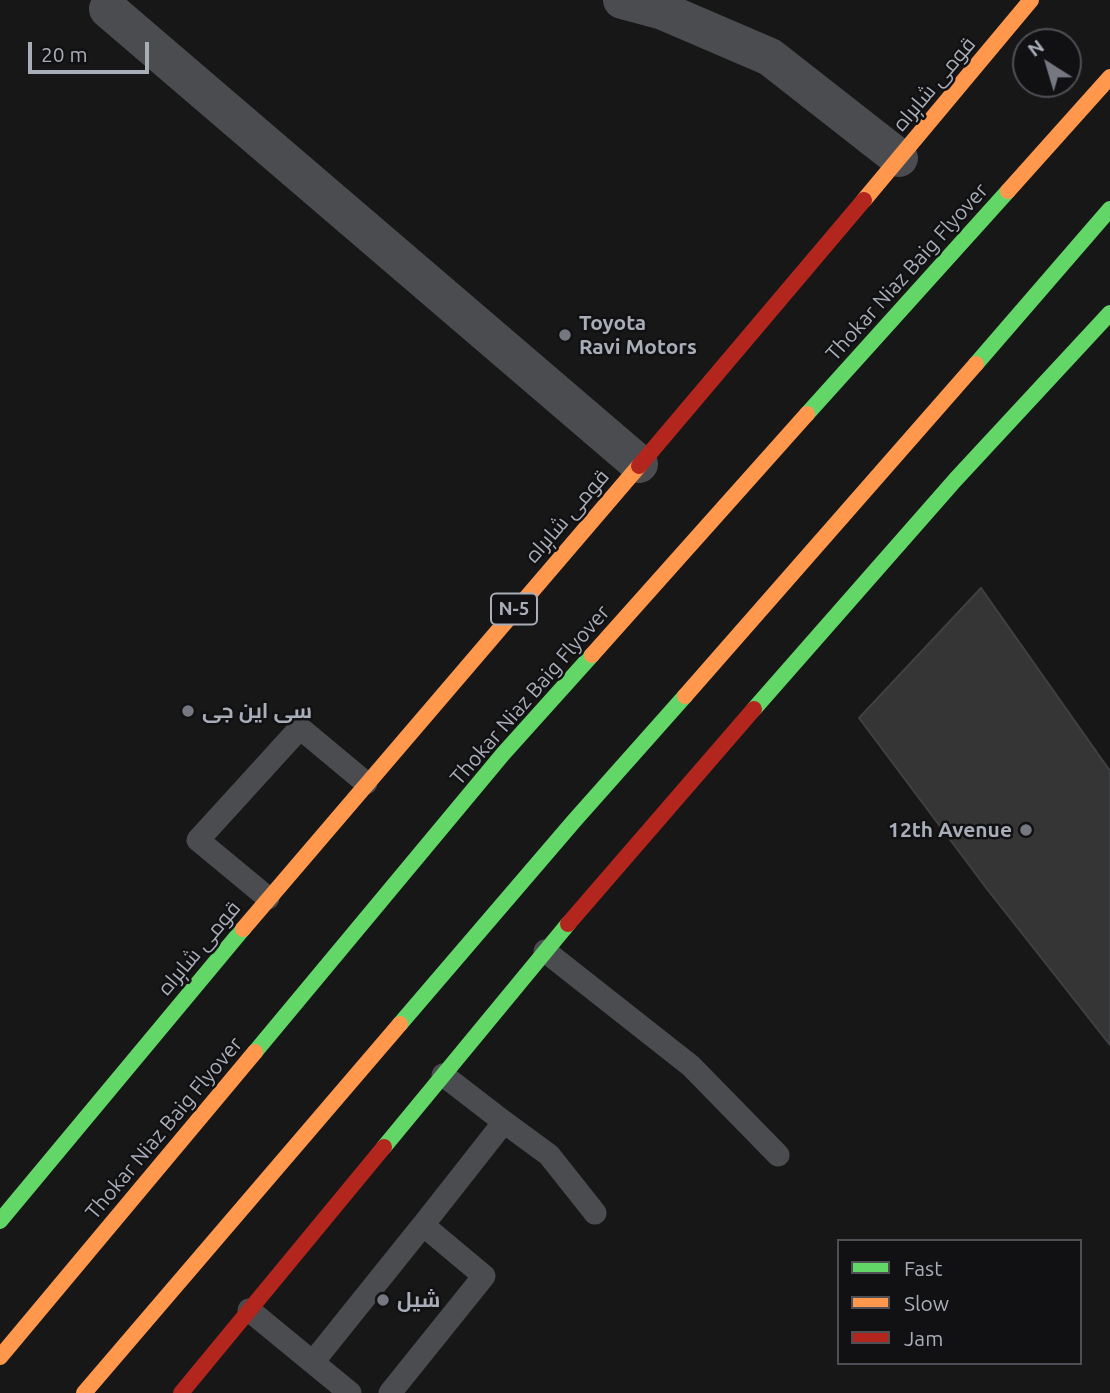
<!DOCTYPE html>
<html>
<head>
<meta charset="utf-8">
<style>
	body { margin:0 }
	#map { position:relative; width:1110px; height:1393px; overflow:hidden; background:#171717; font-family:Ubuntu,sans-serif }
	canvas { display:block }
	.legend { position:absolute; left:837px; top:1239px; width:245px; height:126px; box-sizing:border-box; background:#111113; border:2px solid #4d4f55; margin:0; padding:9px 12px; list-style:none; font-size:21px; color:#a8adb8 }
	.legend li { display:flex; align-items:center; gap:14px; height:35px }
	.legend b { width:35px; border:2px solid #4d4f55 }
	.north { position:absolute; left:1012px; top:28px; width:70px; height:70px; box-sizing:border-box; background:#111113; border:2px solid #4d4f55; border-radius:50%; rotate:323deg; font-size:19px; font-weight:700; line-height:28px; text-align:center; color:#a8adb8 }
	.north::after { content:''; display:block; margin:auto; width:24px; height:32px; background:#757880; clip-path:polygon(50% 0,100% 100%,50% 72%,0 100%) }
	.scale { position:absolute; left:28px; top:42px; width:121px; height:32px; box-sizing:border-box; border:4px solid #a8adb8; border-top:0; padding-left:9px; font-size:21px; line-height:24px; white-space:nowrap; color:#a8adb8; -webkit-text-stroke:5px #111113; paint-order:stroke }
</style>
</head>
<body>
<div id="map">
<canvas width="1110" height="1393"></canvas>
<ul class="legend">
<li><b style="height:9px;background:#63d668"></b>Fast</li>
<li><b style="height:9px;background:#ff974d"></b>Slow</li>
<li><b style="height:9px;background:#b3261e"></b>Jam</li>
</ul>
<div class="north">N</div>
<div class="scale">20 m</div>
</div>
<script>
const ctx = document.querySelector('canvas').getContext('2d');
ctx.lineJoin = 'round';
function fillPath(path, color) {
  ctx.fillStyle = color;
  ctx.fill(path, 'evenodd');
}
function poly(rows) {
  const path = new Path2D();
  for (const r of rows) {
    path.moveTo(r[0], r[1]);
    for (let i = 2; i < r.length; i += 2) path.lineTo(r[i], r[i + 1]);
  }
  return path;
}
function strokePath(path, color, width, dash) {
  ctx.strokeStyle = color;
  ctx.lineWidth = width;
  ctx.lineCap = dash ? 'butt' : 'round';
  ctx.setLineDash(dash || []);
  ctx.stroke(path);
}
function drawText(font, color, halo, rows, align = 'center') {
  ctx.font = font + ' Ubuntu,Cairo,sans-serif';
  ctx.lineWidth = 5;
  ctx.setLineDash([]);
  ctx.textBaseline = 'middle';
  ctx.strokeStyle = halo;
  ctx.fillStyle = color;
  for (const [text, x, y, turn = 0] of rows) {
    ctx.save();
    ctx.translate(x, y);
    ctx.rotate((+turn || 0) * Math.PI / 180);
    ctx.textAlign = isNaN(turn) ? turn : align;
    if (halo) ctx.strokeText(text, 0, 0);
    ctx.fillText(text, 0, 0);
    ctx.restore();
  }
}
const building = poly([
	[981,588,1110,771,1110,1045,987,889,859,718,981,588]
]);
fillPath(building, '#353536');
strokePath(building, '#3f4043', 2);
strokePath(poly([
	[268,898,198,840,300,728,366,783],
	[545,951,691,1066,778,1155],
	[504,1122,549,1155,595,1213],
	[249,1310,350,1393],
	[313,1362,423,1225],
	[390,1393,484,1276,423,1225,504,1122,443,1075]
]), '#4b4c50', 23);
strokePath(poly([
	[622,0,663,11,770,57,899,158],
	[108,9,639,464]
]), '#4b4c50', 38);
strokePath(poly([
	[976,364,1110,209],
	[807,414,1008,191],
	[754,709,956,479,1110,313],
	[400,1024,574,821,685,696],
	[255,1052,503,754,592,655],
	[384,1147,568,924],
	[0,1221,243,929]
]), '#63d668', 16);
strokePath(poly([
	[1008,191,1110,77],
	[864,200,1031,0],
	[592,655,807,414],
	[685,696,976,364],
	[243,929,639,466],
	[0,1357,255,1052],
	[84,1393,400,1024]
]), '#ff974d', 16);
strokePath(poly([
	[639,466,864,200],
	[568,924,754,709],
	[181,1393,384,1147]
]), '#b3261e', 16);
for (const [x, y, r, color] of [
	[565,335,7,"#757880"],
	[188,711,7,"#757880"],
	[1026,830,7,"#757880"],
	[383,1300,7,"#757880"]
]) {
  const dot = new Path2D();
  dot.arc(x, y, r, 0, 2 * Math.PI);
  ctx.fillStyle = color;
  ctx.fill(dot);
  strokePath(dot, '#111113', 2.5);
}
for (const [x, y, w] of [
	[514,609,46]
]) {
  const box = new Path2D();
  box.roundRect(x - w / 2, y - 15.5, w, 31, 5);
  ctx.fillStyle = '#111113';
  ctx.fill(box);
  strokePath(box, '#a8adb8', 2);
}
drawText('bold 19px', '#a8adb8', null, [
	["N-5",514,609]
]);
drawText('21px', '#a8adb8', '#111113', [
	["قومی شاہراہ",934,84,-50],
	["Thokar Niaz Baig Flyover",907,272,-48],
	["قومی شاہراہ",567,516,-49],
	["Thokar Niaz Baig Flyover",530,695,-49],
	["قومی شاہراہ",199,948,-50],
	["Thokar Niaz Baig Flyover",164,1128,-50]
]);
drawText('bold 21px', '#a8adb8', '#111113', [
	["Toyota",579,323],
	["Ravi Motors",579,347],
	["سی این جی",202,711],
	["12th Avenue",1012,830,"right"],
	["شیل",397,1300]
], 'left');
</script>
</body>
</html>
